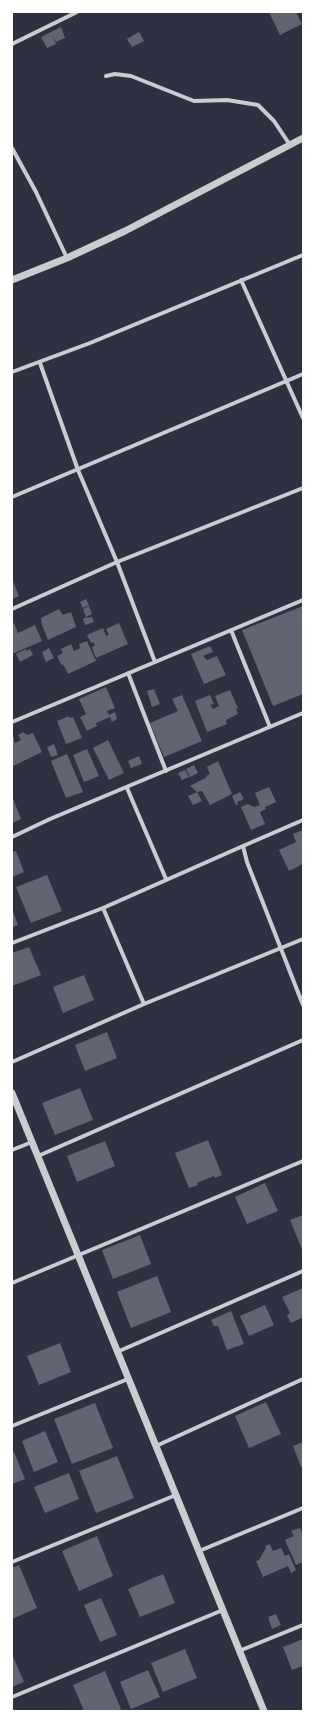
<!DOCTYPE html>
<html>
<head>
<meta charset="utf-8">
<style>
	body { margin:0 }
	#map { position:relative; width:315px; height:1723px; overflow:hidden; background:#2d3142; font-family:Mulish,sans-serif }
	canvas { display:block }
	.frame { position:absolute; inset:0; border:13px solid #fff; pointer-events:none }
</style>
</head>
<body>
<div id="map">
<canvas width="315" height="1723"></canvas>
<div class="frame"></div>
</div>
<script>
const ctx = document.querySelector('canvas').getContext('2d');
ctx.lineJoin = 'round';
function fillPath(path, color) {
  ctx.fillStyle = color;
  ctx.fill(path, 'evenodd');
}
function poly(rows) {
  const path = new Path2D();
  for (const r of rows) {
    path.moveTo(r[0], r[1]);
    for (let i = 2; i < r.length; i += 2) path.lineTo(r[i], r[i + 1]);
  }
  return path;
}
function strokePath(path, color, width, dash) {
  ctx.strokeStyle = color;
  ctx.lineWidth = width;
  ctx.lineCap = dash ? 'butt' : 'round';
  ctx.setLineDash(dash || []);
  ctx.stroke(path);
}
fillPath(poly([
	[269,12,296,12,302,24,280,35],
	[61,27,65,38,56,42,52,35,56,44,47,48,41,37],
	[139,32,144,41,132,47,127,39],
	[12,579,19,596,12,599],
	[86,599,89,605,83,608,80,602],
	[89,606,92,614,86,617,83,609],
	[303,606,303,694,273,706,242,630],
	[59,609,63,615,71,612,76,627,48,640,42,625,41,618],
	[86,617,87,618,92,617,94,622,85,625,83,619],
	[14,623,18,633,35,625,42,641,12,654,12,624],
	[119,623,128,644,96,658,92,647,95,646,93,642,91,643,87,635,103,628,106,636,109,635,106,629],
	[87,641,96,661,68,674,63,664,62,666,57,656,63,653,61,649,71,644,74,651,80,648,79,644],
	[210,646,213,652,203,656,207,660,217,656,226,675,204,684,191,654],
	[49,648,54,658,46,662,42,652],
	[26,649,27,651,30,649,33,655,20,662,16,654],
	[106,687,115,708,107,711,109,715,115,712,117,719,112,722,110,717,96,723,97,726,87,731,80,717,86,714,79,699],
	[154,689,160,704,152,707,147,691],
	[230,690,238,708,236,709,238,714,226,720,227,724,207,732,195,701,210,695,214,704,210,705,213,709,219,706,215,696],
	[182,695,202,741,164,757,150,723,178,711,172,699],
	[69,716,69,718,73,717,82,738,66,744,57,721],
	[12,731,15,743,21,740,18,735,23,732,27,735,33,733,42,752,13,766],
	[108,740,124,773,109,780,93,748],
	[54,744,58,755,51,757,47,747],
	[87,749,99,776,84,782,73,755],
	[67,754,83,792,66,798,51,761],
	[139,756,142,764,131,768,128,761],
	[218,761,232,794,210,805,202,791,197,792,202,801,193,805,188,796,197,792,190,786,207,777,206,776,210,774,207,767],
	[194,765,198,773,190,777,186,769],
	[185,770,189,777,182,780,178,773],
	[269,787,276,802,265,807,266,809,260,812,265,824,251,830,241,807,248,804,254,807,260,805,255,793],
	[240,792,244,799,237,802,238,804,236,805,232,796],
	[12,796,21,819,12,823],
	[303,830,303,864,289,871,279,850,296,842,293,834],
	[16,851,24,872,12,877,12,852],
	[47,875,62,911,31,923,16,887],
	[12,909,18,925,12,927],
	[29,947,41,975,12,986,12,953],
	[84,975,94,1000,63,1013,53,987],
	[107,1032,117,1058,85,1071,75,1045],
	[80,1088,93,1120,55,1135,42,1103],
	[208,1140,222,1175,215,1178,214,1176,197,1183,198,1185,189,1188,175,1153],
	[105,1141,115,1166,77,1182,67,1156],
	[265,1183,278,1211,247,1224,235,1197],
	[303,1215,303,1252,290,1220],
	[140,1235,151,1264,113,1279,102,1250],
	[157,1276,171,1312,131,1328,117,1292],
	[303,1288,303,1317,291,1323,287,1315,290,1313,282,1297],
	[265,1305,274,1325,249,1336,240,1316],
	[231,1311,244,1344,227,1350,218,1326,214,1326,211,1320],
	[60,1343,71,1372,39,1385,27,1356],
	[266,1402,281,1434,249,1448,235,1416],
	[95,1403,113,1448,72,1464,54,1419],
	[45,1431,58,1462,34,1472,22,1441],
	[303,1442,303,1467,301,1467,293,1446],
	[12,1452,14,1452,25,1479,12,1484],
	[117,1456,134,1498,96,1513,79,1471],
	[69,1473,79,1499,45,1513,34,1487],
	[300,1528,303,1535,303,1562,296,1565,285,1540,294,1536,291,1531],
	[97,1536,113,1576,79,1591,62,1551],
	[270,1544,273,1551,281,1548,285,1556,289,1554,296,1570,291,1573,288,1566,263,1577,256,1561,259,1560,266,1548,265,1546],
	[19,1565,37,1608,12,1619,12,1568],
	[163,1574,175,1603,140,1617,128,1589],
	[101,1598,117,1635,100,1642,84,1605],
	[276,1614,281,1625,272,1629,268,1617],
	[303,1639,303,1666,292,1670,283,1647],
	[185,1649,197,1678,163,1692,151,1663],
	[12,1654,24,1682,12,1687],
	[148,1670,160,1697,131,1709,120,1682],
	[105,1671,121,1709,117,1711,84,1711,73,1685]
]), '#626471');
strokePath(poly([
	[12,44,77,12],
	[106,76,115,74,131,76,194,101,227,100,258,105,274,121,290,145],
	[12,148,36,192,67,258],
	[241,280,303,418],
	[40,363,78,470,117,562,155,662],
	[12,372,90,343,303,255],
	[12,497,303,374],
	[12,609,117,562,303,488],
	[231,630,270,727],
	[128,673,166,771],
	[12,722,303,600],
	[127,788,166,879],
	[12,837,50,819,303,713],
	[243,846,303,820],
	[103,908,144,1004],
	[12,943,103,908,243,846,247,862,303,1005],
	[12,1062,144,1004,303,939],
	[12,1150,32,1142],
	[38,1156,303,1040],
	[12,1283,303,1161],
	[117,1352,303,1271],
	[12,1426,128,1379],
	[156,1446,303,1379],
	[199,1551,303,1508],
	[12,1562,176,1495],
	[239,1651,303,1625],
	[12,1697,223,1610]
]), '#caccd0', 4);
strokePath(poly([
	[12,280,67,258,125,231,303,138],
	[12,1093,264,1711]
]), '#caccd0', 7);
</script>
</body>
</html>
